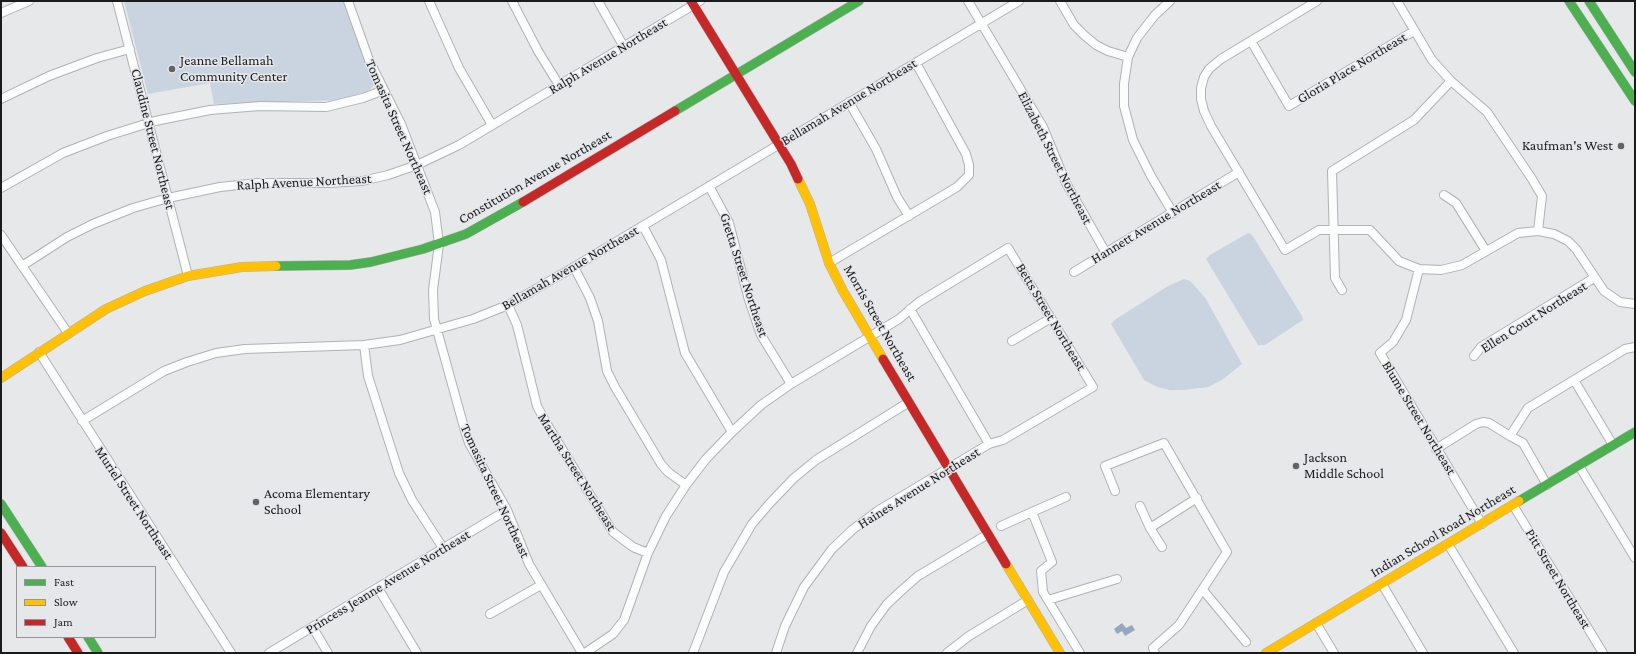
<!DOCTYPE html>
<html>
<head>
<meta charset="utf-8">
<style>
	body { margin:0 }
	#map { position:relative; width:1636px; height:654px; overflow:hidden; background:#e6e8ea; font-family:"Crimson Pro",serif }
	canvas { display:block }
	.frame { position:absolute; inset:0; border:2px solid #1a1b1c; pointer-events:none }
	.legend { position:absolute; left:16px; top:566px; width:140px; height:72px; box-sizing:border-box; background:#e5e7eb; border:1px solid #949598; margin:0; padding:5px 7px; list-style:none; font-size:12px; color:#1a1b1c }
	.legend li { display:flex; align-items:center; gap:8px; height:20px }
	.legend b { width:20px; border:1px solid #949598 }
</style>
</head>
<body>
<div id="map">
<canvas width="1636" height="654"></canvas>
<div class="frame"></div>
<ul class="legend">
<li><b style="height:5px;background:#4caf50"></b>Fast</li>
<li><b style="height:5px;background:#ffc107"></b>Slow</li>
<li><b style="height:5px;background:#c62828"></b>Jam</li>
</ul>
</div>
<script>
const ctx = document.querySelector('canvas').getContext('2d');
ctx.lineJoin = 'round';
function fillPath(path, color) {
  ctx.fillStyle = color;
  ctx.fill(path, 'evenodd');
}
function poly(rows) {
  const path = new Path2D();
  for (const r of rows) {
    path.moveTo(r[0], r[1]);
    for (let i = 2; i < r.length; i += 2) path.lineTo(r[i], r[i + 1]);
  }
  return path;
}
function strokePath(path, color, width, dash) {
  ctx.strokeStyle = color;
  ctx.lineWidth = width;
  ctx.lineCap = dash ? 'butt' : 'round';
  ctx.setLineDash(dash || []);
  ctx.stroke(path);
}
function drawText(font, color, halo, rows, align = 'center') {
  ctx.font = font + ' "Crimson Pro",serif';
  ctx.lineWidth = 3;
  ctx.setLineDash([]);
  ctx.textBaseline = 'middle';
  ctx.strokeStyle = halo;
  ctx.fillStyle = color;
  for (const [text, x, y, turn = 0] of rows) {
    ctx.save();
    ctx.translate(x, y);
    ctx.rotate((+turn || 0) * Math.PI / 180);
    ctx.textAlign = isNaN(turn) ? turn : align;
    if (halo) ctx.strokeText(text, 0, 0);
    ctx.fillText(text, 0, 0);
    ctx.restore();
  }
}
fillPath(poly([
	[124,1,344,1,375,84,369,90,343,100,214,104,210,83,148,94],
	[1248,233,1251,234,1254,238,1302,316,1303,320,1265,345,1258,345,1206,259,1210,255],
	[1184,279,1190,281,1194,285,1206,299,1242,364,1222,380,1208,387,1183,390,1170,390,1157,387,1144,380,1111,324,1116,319,1168,286]
]), '#cad4e1');
fillPath(poly([
	[1122,623,1126,628,1132,625,1135,630,1125,636,1122,631,1117,634,1114,629]
]), '#96a7bf');
const street = poly([
	[117,1,188,276],
	[348,1,369,60,401,124,435,212,439,244,433,290,434,319,465,431,469,443,507,510,529,564,582,653],
	[429,1,459,68,492,125],
	[512,1,538,51,559,85],
	[598,1,624,47],
	[968,1,1043,127,1066,183,1106,253],
	[1060,1,1074,25,1084,35,1096,45,1108,51,1128,57],
	[1170,1,1155,15,1137,38,1128,57,1124,84,1124,106,1133,140,1151,176,1173,213],
	[1317,1,1221,59,1209,69,1204,77,1201,88,1201,99,1204,111,1211,126,1285,250,1319,230,1370,230,1399,261,1419,269,1441,270,1462,265,1518,233,1538,231,1554,234,1568,241,1576,249,1604,291,1620,302,1635,304],
	[1397,1,1432,60,1451,81,1487,112,1532,179,1542,196,1538,231],
	[1,13,29,1],
	[1251,41,1289,106,1414,31],
	[1,99,49,76,97,58,130,49],
	[849,102,876,149,897,197,909,216],
	[709,186,729,223,749,300,761,335,791,384],
	[1,188,63,153,107,136,155,121,210,110,260,106,326,107,363,98,384,90],
	[1444,195,1456,203,1486,251],
	[643,226,661,260,685,353,732,432],
	[1,235,68,333],
	[829,263,957,187,969,175,969,165,966,154,916,63],
	[22,266,67,237,93,224,133,208,168,198,220,187,257,183,330,183,362,181,388,175,417,165,459,145,700,1],
	[574,267,590,298,598,321,607,371,615,387,661,464,668,472,686,485],
	[1419,269,1406,320,1393,342,1380,353,1482,524],
	[1074,272,1239,172],
	[1342,290,1335,278,1332,171,1414,120,1451,81],
	[508,305,517,325,537,406,545,421,613,532,633,547,648,553],
	[910,309,989,444],
	[1012,341,1051,318],
	[364,345,368,376,399,473,412,500,443,548],
	[39,352,231,653],
	[1474,356,1481,347,1594,278],
	[1574,380,1613,445],
	[82,421,164,371,187,362,216,353,245,349,364,345,400,340,473,319,508,305,574,267,1019,1],
	[1510,436,1523,443,1547,485],
	[1436,449,1476,424,1483,422,1489,423,1510,436,1528,408,1625,349,1635,347],
	[1579,466,1635,558],
	[1115,491,1105,466,1164,443,1227,552,1179,625,1153,648,1155,653],
	[1513,505,1603,653],
	[1140,506,1150,528,1162,547],
	[1032,512,1066,497],
	[1001,526,1032,512,1052,562,1041,571,1043,592,1080,653],
	[1150,528,1197,498],
	[1448,544,1514,653],
	[1382,584,1423,653],
	[378,588,417,653],
	[1203,590,1246,642],
	[1048,600,1117,579],
	[490,614,541,585],
	[1316,623,1334,653],
	[313,628,328,653],
	[269,653,507,510],
	[585,653,613,634,624,620,648,553,666,516,686,485,706,459,732,432,761,405,791,384,899,319,919,302,1008,248,1093,387,1003,440,989,444,879,510,852,530,832,549,804,587,785,626,776,653],
	[693,653,724,572,752,524,770,503,794,478,816,460,909,402],
	[857,653,871,626,887,604,902,590,918,576,988,534],
	[947,653,969,636,1028,600]
]);
const fast = poly([
	[1569,1,1635,101],
	[1589,1,1635,72],
	[675,111,859,1],
	[276,266,350,265,371,262,423,249,466,234,523,202],
	[1519,501,1635,432],
	[1,504,42,567],
	[88,637,98,653]
]);
const slow = poly([
	[798,179,810,204,829,263,843,291,883,359],
	[1,378,106,309,145,291,188,276,242,267,276,266],
	[1006,564,1060,653],
	[1266,653,1519,501]
]);
const jam = poly([
	[691,1,791,164,798,179],
	[523,202,675,111],
	[883,359,1006,564],
	[1,533,23,567],
	[68,637,78,653]
]);
strokePath(street, '#b0b2b3', 10);
strokePath(fast, '#b0b2b3', 10);
strokePath(slow, '#b0b2b3', 10);
strokePath(jam, '#b0b2b3', 10);
strokePath(street, '#fbfcfc', 8);
strokePath(fast, '#4caf50', 9);
strokePath(slow, '#ffc107', 9);
strokePath(jam, '#c62828', 9);
for (const [x, y, r, color] of [
	[172,69,4,"#616364"],
	[1621,146,4,"#616364"],
	[1296,466,4,"#616364"],
	[256,502,4,"#616364"]
]) {
  const dot = new Path2D();
  dot.arc(x, y, r, 0, 2 * Math.PI);
  ctx.fillStyle = color;
  ctx.fill(dot);
  strokePath(dot, '#e5e7eb', 1.5);
}
drawText('14px', '#1a1b1c', '#e5e7eb', [
	["Ralph Avenue Northeast",608,56,-31],
	["Gloria Place Northeast",1352,68,-31],
	["Bellamah Avenue Northeast",849,102,-31],
	["Tomasita Street Northeast",399,127,66],
	["Claudine Street Northeast",153,139,76],
	["Elizabeth Street Northeast",1055,158,63],
	["Constitution Avenue Northeast",535,177,-30],
	["Ralph Avenue Northeast",304,182,-3],
	["Hannett Avenue Northeast",1156,222,-31],
	["Bellamah Avenue Northeast",570,268,-30],
	["Gretta Street Northeast",744,275,72],
	["Betts Street Northeast",1051,317,59],
	["Ellen Court Northeast",1534,317,-32],
	["Morris Street Northeast",880,323,60],
	["Blume Street Northeast",1419,418,59],
	["Martha Street Northeast",577,472,58],
	["Haines Avenue Northeast",919,488,-32],
	["Tomasita Street Northeast",495,491,65],
	["Muriel Street Northeast",134,503,57],
	["Indian School Road Northeast",1443,531,-31],
	["Pitt Street Northeast",1558,579,59],
	["Princess Jeanne Avenue Northeast",388,582,-31]
]);
drawText('14px', '#1a1b1c', '#e5e7eb', [
	["Jeanne Bellamah",180,61],
	["Community Center",180,77],
	["Kaufman's West",1613,146,"right"],
	["Jackson",1304,458],
	["Middle School",1304,474],
	["Acoma Elementary",264,494],
	["School",264,510]
], 'left');
</script>
</body>
</html>
